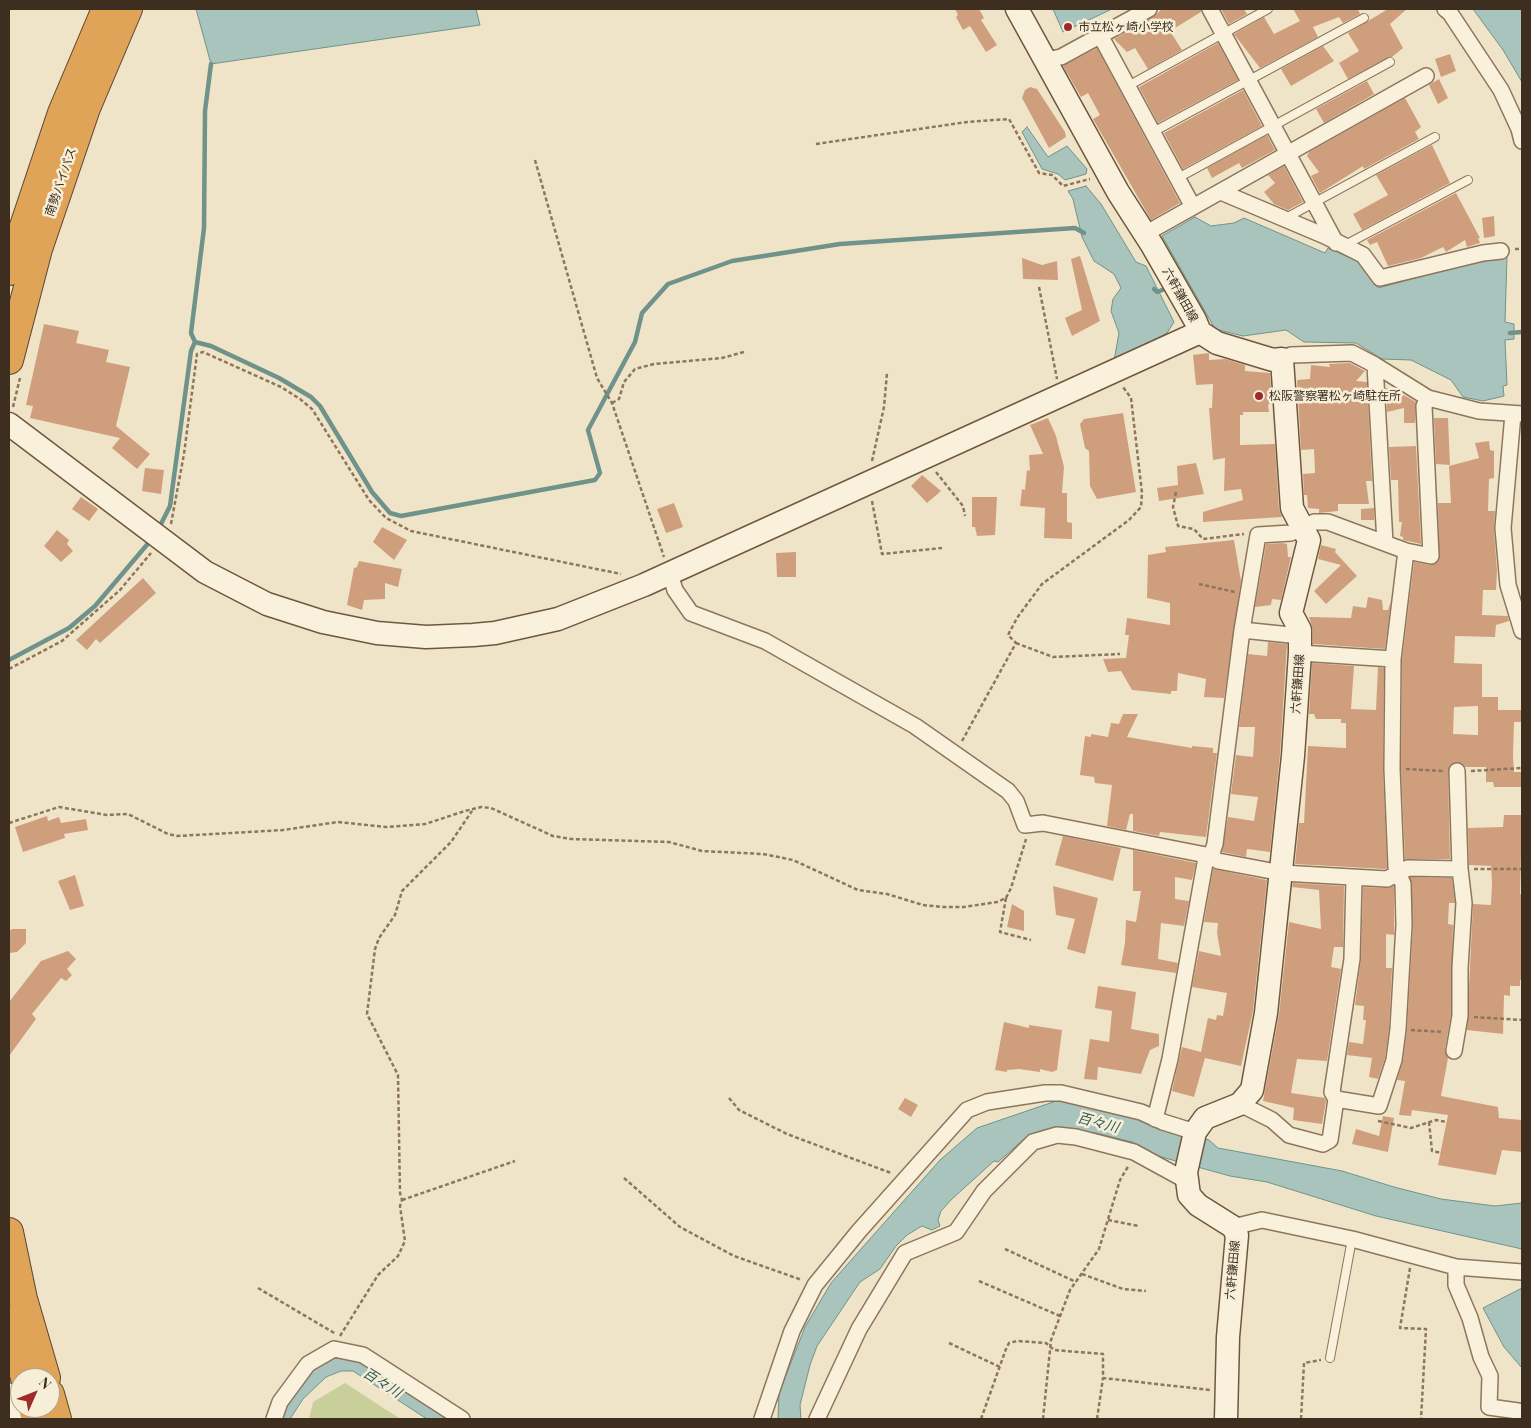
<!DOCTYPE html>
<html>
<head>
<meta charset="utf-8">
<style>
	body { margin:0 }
	#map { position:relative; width:1531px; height:1428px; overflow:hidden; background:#f0e4c8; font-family:"Playfair Display",serif }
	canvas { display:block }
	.frame { position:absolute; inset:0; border:10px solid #3d2e20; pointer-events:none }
	.north { position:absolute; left:10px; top:1368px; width:50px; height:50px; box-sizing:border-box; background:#f7eed8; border:1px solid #ada18e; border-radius:50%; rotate:46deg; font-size:14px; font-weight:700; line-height:20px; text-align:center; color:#3d2e20 }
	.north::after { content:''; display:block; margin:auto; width:18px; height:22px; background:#9e2a2b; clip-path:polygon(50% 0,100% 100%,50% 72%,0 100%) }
</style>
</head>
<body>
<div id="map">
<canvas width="1531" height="1428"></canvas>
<div class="frame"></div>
<div class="north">N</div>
</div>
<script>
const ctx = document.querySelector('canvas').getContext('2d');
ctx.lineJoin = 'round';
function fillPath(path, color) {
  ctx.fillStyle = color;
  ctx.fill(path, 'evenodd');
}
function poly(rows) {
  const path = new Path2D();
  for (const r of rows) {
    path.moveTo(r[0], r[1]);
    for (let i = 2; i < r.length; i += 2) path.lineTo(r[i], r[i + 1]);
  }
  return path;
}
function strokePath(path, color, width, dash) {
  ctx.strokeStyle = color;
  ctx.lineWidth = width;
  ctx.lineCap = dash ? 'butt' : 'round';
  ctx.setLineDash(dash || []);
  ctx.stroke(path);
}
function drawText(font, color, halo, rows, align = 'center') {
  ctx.font = font + ' "Playfair Display","Noto Sans JP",serif';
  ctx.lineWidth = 5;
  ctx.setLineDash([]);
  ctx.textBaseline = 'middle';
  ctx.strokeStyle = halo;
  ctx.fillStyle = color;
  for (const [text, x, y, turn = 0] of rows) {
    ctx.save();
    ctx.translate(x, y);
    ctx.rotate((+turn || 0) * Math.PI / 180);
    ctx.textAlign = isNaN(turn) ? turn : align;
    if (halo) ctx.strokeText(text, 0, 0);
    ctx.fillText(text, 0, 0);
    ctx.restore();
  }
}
fillPath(poly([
	[345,1383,385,1409,401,1419,309,1419,313,1402]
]), '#c9cf9b');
const water = poly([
	[196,9,476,9,480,25,211,64,196,9],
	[1053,9,1109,9,1110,10,1063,32,1053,9],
	[1473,9,1522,9,1522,82,1503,50,1473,9],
	[1027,127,1048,157,1067,146,1087,169,1086,174,1065,180,1058,174,1042,169,1022,132,1027,127],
	[1086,186,1101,204,1136,262,1146,266,1174,322,1167,333,1114,361,1119,333,1111,311,1113,299,1121,288,1114,274,1094,261,1082,237,1073,199,1068,191,1086,186],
	[1195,217,1211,226,1234,223,1244,218,1325,253,1328,248,1357,261,1378,288,1479,261,1507,256,1505,322,1514,324,1514,339,1505,340,1507,385,1503,386,1504,396,1483,401,1463,397,1451,380,1411,360,1382,359,1356,343,1304,342,1286,330,1243,336,1215,329,1162,236,1195,217],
	[1059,1100,1139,1118,1209,1140,1218,1148,1342,1171,1394,1187,1441,1199,1495,1206,1522,1203,1522,1249,1376,1216,1267,1182,1230,1176,1158,1156,1132,1142,1096,1133,1059,1128,1038,1132,1023,1140,998,1162,994,1161,952,1199,941,1211,938,1220,940,1226,932,1230,922,1226,907,1235,896,1246,880,1269,860,1282,817,1346,810,1365,800,1405,801,1419,778,1419,779,1393,805,1327,831,1283,861,1249,940,1160,977,1128,1059,1100],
	[1522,1288,1522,1368,1504,1347,1483,1308,1522,1288],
	[333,1358,359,1360,448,1419,427,1419,353,1371,341,1371,326,1377,303,1399,290,1419,279,1419,294,1391,306,1375,333,1358]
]);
fillPath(water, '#a9c4bc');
strokePath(water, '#6f938a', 1);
strokePath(poly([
	[1154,289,1157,292,1170,287],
	[1510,333,1522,332],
	[195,342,211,346,279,378,311,397,320,406,372,492,390,513,401,516,595,480,600,473,588,430,635,342,642,313,668,284,732,261,840,244,1075,228,1084,233],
	[158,530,170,506,191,351,195,342,191,333,204,228,205,111,211,64],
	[9,660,69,628,95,606,151,540]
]), '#6f938a', 4.5);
fillPath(poly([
	[955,9,979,9,984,18,981,20,997,45,986,52,970,26,963,30,956,17,958,15],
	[1162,9,1201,9,1201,12,1170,31,1182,50,1148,69,1135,48,1127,52,1114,39,1153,17],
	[1221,9,1244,9,1247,14,1229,24],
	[1293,9,1358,9,1360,14,1343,23,1339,17,1313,27,1318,37,1260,68,1234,34,1264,17,1274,34,1300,21],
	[1388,9,1407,9,1390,24,1403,48,1392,57,1348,79,1339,63,1359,51,1348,33],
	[1218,43,1238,80,1158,123,1139,87],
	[1323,46,1334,61,1291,86,1281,69],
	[1097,48,1180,203,1151,220,1093,119,1100,115,1088,93,1081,97,1063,66],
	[1450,54,1456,71,1441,77,1435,59],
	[1439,79,1448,98,1438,104,1429,85],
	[1367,81,1374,94,1324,123,1316,109],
	[1030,87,1037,89,1065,132,1066,137,1049,148,1022,98,1025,90],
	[1243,90,1262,126,1183,169,1164,133],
	[1405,98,1421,127,1415,132,1419,139,1364,169,1363,166,1320,193,1311,176,1319,172,1307,156,1309,152],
	[1267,135,1275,150,1242,168,1239,163,1212,178,1207,168],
	[1432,145,1450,183,1362,230,1353,214,1388,195,1376,175],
	[1284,166,1303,202,1288,210,1274,204,1264,192,1275,183,1268,175],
	[1456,193,1480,238,1478,238,1480,243,1467,247,1465,240,1446,252,1443,247,1421,258,1388,266,1377,242,1370,245,1367,240],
	[1494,216,1495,236,1484,238,1482,218],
	[1080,256,1100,321,1072,336,1065,318,1082,310,1071,259],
	[1022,258,1042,265,1057,261,1058,280,1023,279],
	[44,324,79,331,76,343,109,350,106,362,130,367,116,426,150,454,137,469,112,448,120,438,30,418,33,406,26,405],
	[1209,353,1209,360,1225,359,1245,365,1245,371,1270,373,1272,401,1268,405,1269,412,1243,412,1243,415,1240,415,1240,445,1275,444,1279,509,1282,517,1203,522,1203,512,1243,500,1241,489,1224,491,1225,458,1213,460,1209,408,1212,408,1213,384,1196,385,1193,355],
	[1350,363,1365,371,1356,381,1367,382,1372,481,1366,481,1369,504,1338,504,1338,511,1319,513,1319,509,1308,508,1307,495,1304,495,1303,474,1315,473,1314,449,1301,450,1297,380,1310,379,1311,365,1330,367,1329,364],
	[1386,388,1391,388,1416,402,1415,423,1404,423,1404,408,1387,412],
	[1123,413,1136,492,1097,499,1090,486,1089,451,1085,448,1080,424,1084,419],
	[1048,418,1056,436,1064,467,1062,493,1067,493,1067,522,1072,523,1072,539,1044,538,1045,508,1020,506,1022,489,1025,490,1027,470,1030,471,1029,455,1043,454,1030,425],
	[1434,418,1448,418,1450,465,1436,464],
	[1489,441,1490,450,1494,451,1494,478,1489,479,1488,511,1495,511,1494,529,1497,572,1496,590,1483,590,1482,615,1508,616,1509,621,1496,625,1495,637,1455,636,1454,663,1482,664,1482,697,1498,697,1498,710,1522,710,1522,722,1514,722,1513,756,1514,772,1522,772,1522,787,1494,787,1493,782,1486,782,1486,767,1465,767,1461,763,1453,763,1448,771,1450,859,1405,859,1401,769,1402,660,1414,562,1430,565,1439,560,1438,503,1451,503,1449,466,1479,458,1475,443],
	[1478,706,1478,735,1453,734,1454,707],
	[1416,446,1421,544,1403,540,1403,537,1400,536,1402,522,1399,522,1398,480,1391,480,1389,447],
	[1196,463,1204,494,1159,501,1157,488,1178,485,1177,466],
	[145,468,164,470,161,494,142,491],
	[922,475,941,491,927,503,911,486],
	[81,497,98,509,89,521,72,509],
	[972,497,997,497,995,535,977,536,975,527,972,527],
	[674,503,683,527,666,533,657,509],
	[1374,508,1374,520,1361,520,1361,509],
	[382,527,407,540,394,560,373,542],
	[57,530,69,540,67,544,73,551,61,562,44,546],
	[1234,540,1241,581,1224,698,1204,697,1206,679,1202,678,1178,673,1177,691,1171,691,1171,694,1132,690,1121,671,1108,672,1103,659,1126,658,1129,635,1125,635,1127,618,1170,625,1170,603,1147,598,1148,555,1166,552,1165,547],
	[1282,543,1287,544,1288,557,1291,557,1281,600,1272,599,1271,605,1255,607,1266,544],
	[1321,545,1336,549,1335,552,1357,576,1326,604,1314,591,1341,565,1318,559],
	[796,552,796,577,777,577,776,553],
	[359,561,402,569,398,587,385,583,385,599,364,600,362,610,347,605,354,568,357,567],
	[143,578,156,593,100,643,96,639,87,650,76,640],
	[1368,597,1382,600,1383,610,1388,610,1391,601,1385,649,1313,644,1313,630,1309,617,1351,618,1353,606,1366,608],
	[1268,642,1287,644,1280,755,1270,852,1247,849,1246,857,1222,852,1228,817,1254,821,1258,797,1231,794,1236,755,1253,757,1255,727,1239,727,1248,654,1267,656],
	[1312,663,1354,666,1351,709,1376,710,1378,667,1384,668,1383,769,1387,868,1385,869,1295,864,1299,823,1304,823,1308,746,1346,748,1346,723,1341,723,1341,719,1316,719,1314,714,1309,714],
	[1123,714,1138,714,1127,737,1192,748,1192,746,1213,748,1213,753,1217,753,1206,837,1160,832,1159,836,1133,831,1133,814,1130,814,1126,830,1107,826,1112,785,1095,783,1094,777,1080,775,1085,736,1091,737,1091,734,1108,737,1111,723,1119,724],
	[1504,815,1522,815,1520,894,1522,894,1522,980,1520,980,1520,986,1510,986,1510,996,1504,995,1503,1034,1467,1030,1473,904,1491,905,1492,882,1491,866,1469,865,1468,828,1503,827],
	[47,816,48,821,59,817,61,823,86,819,88,830,64,834,65,838,23,852,15,827],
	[1063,836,1121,848,1113,881,1055,865],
	[1133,850,1196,863,1192,880,1175,877,1175,899,1189,901,1184,926,1161,923,1158,959,1178,963,1176,973,1121,965,1125,943,1126,920,1136,922,1141,891,1133,891],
	[1213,869,1267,880,1253,1011,1241,1066,1205,1058,1194,1097,1172,1091,1182,1047,1201,1052,1208,1018,1216,1020,1217,1015,1223,1016,1227,993,1192,987,1199,951,1221,956,1217,933,1218,923,1204,922],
	[75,875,84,906,70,910,58,881],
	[1410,877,1452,878,1455,903,1449,903,1448,924,1453,925,1451,1015,1445,1049,1448,1058,1441,1096,1498,1107,1499,1118,1522,1120,1522,1152,1502,1150,1496,1175,1438,1165,1448,1115,1412,1110,1411,1116,1399,1115,1405,1081,1397,1080,1403,1061,1407,1030,1413,926],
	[1293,883,1344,886,1343,947,1334,947,1331,967,1341,969,1327,1061,1297,1059,1291,1093,1325,1098,1326,1101,1322,1124,1293,1120,1294,1108,1263,1101,1279,1014,1289,922,1321,929,1319,890,1292,887],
	[1053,886,1098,898,1085,954,1067,949,1075,919,1056,915],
	[1394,886,1394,935,1386,934,1386,968,1392,968,1389,1028,1385,1058,1378,1079,1369,1077,1372,1058,1347,1055,1349,1042,1363,1044,1366,1020,1363,1020,1364,1006,1355,1005,1361,959,1363,887,1386,888],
	[1012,904,1024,911,1024,931,1007,927],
	[12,929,26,929,26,943,17,952,9,953,9,931],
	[68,951,76,959,67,969,72,975,66,981,61,978,32,1014,36,1019,9,1056,9,1002,41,961],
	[1098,986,1136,992,1131,1029,1159,1034,1159,1046,1150,1050,1141,1074,1098,1067,1097,1080,1084,1079,1090,1039,1109,1042,1112,1011,1095,1008],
	[1004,1022,1029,1028,1029,1025,1062,1030,1057,1070,1052,1072,1040,1069,1040,1072,1019,1069,1007,1070,1007,1072,995,1070],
	[905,1098,918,1105,911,1117,898,1109],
	[1383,1116,1394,1118,1388,1152,1352,1144,1356,1129,1379,1136]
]), '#cf9f7d');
const lane = poly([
	[1128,86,1268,9],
	[1153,132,1364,18],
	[1178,178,1390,62],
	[1284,219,1435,137],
	[1345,245,1468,180],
	[1330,1358,1352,1239]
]);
const street = poly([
	[1210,9,1336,243],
	[1445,9,1450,13,1501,90,1519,129,1522,141],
	[1100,35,1193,207],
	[1045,60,1061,57,1149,9],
	[1221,192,1325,236,1363,255,1380,278,1483,253,1501,251],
	[1143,235,1426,76],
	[1282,359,1291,355,1352,353,1375,365,1428,398,1479,411,1522,414],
	[1375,365,1385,543],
	[1513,414,1503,528,1508,585,1522,631],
	[1406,551,1431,556,1424,406,1428,398],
	[670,574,675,590,691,613,765,641,915,726,1008,791,1016,801,1025,825,1043,823,1211,856,1218,861,1282,873,1387,879,1408,868,1460,869],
	[1242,630,1300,636],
	[1300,653,1393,659],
	[1454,1051,1460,1016,1460,968,1464,903,1460,869,1457,771],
	[1336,1099,1332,1092,1352,959,1354,879],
	[1155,1119,1170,1059,1205,863,1211,856,1215,844,1242,630,1258,535,1291,533,1314,522,1328,522,1406,551,1393,659,1392,769,1396,867,1403,884,1404,925,1398,1029,1394,1060,1379,1106,1336,1099,1330,1140,1323,1144,1289,1135,1272,1120,1240,1104],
	[1233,1227,1262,1220,1352,1239,1456,1267,1522,1272],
	[1456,1267,1456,1285,1470,1318,1481,1357,1490,1376,1489,1407,1518,1411,1522,1415],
	[9,1391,17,1419],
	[274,1419,280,1402,308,1364,334,1349,363,1355,462,1419],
	[762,1419,792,1331,815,1285,859,1231,967,1110,987,1102,1045,1093,1061,1093,1141,1112,1163,1122,1195,1132],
	[817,1419,859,1329,905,1253,956,1232,984,1191,1033,1142,1057,1135,1076,1137,1134,1152,1187,1181]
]);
const secondary = poly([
	[1017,9,1118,192,1152,245,1195,320,1200,332,1217,343,1273,360,1282,359,1292,508,1309,540,1291,613,1300,630,1300,653,1293,756,1266,1013,1252,1090,1240,1104,1205,1118,1195,1132,1186,1172,1189,1195,1198,1205,1233,1227,1237,1235,1228,1337,1226,1419],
	[9,424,205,572,267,604,323,622,377,633,426,637,473,635,495,633,558,619,644,585,1200,332]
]);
const highway = poly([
	[9,271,62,113,106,9],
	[9,360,38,249,86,108,128,9],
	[9,1232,23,1299,46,1378],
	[9,1320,25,1378],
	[50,1394,57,1419],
	[33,1408,36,1419]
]);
strokePath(lane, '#8d765c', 10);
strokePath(street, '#8d765c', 18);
strokePath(secondary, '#6f573f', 25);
strokePath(highway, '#5b4430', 30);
strokePath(poly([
	[816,144,967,122,1009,119,1039,173,1052,175,1063,186,1090,179],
	[535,160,597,378,612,403,664,557],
	[1515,249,1522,249],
	[1039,287,1057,379],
	[612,403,619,399,624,382,635,369,654,364,722,358,744,352],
	[13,407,20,378],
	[872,461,884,407,887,373],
	[936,472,963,506,965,516],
	[1176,492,1173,507,1178,526,1194,529,1203,539,1244,534],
	[872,501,882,554,942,548],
	[171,524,184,454,197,354,203,352,281,387,300,399,312,409,369,500,386,518,411,531,621,574],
	[1199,584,1235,592],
	[1016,643,1053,657,1120,654],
	[9,669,62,641,120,590,151,553],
	[962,741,1016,643,1008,635,1017,618,1042,584,1129,520,1141,507,1142,493,1131,398,1123,387],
	[1406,769,1443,771],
	[1471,771,1522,768],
	[9,823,59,807,107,815,128,814,168,834,178,836,283,830,338,822,386,827,425,824,465,811,481,807,491,808,553,836,571,839,669,842,702,851,763,854,793,860,858,890,887,894,923,905,943,907,964,907,997,902,1006,898,1011,888,1026,839],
	[1474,869,1522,869],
	[1006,898,1000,932,1031,940],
	[1474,1017,1522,1020],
	[1411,1030,1443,1032],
	[729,1098,739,1110,787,1134,891,1173],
	[1378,1121,1411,1128,1436,1120,1447,1122],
	[1429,1122,1432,1151,1442,1153],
	[624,1178,680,1227,734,1256,802,1280],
	[402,1200,515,1161],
	[1108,1220,1139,1226],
	[1005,1249,1076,1282],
	[1410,1268,1400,1328,1426,1329,1421,1419],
	[1082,1274,1123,1289,1146,1291],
	[979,1281,1060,1316],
	[258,1288,336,1334],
	[340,1336,378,1275,398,1256,405,1241,400,1206,402,1200,400,1193,398,1075,367,1014,375,949,379,938,395,915,402,891,451,842,472,811],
	[949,1343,1000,1367],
	[981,1419,1006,1349,1009,1343,1017,1341,1046,1343,1054,1350,1103,1354,1103,1378,1210,1390],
	[1043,1419,1051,1340,1070,1290,1099,1249,1120,1180,1129,1165],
	[1097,1419,1103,1378],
	[1301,1419,1304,1363,1321,1360]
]), '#8d765c', 2.5, [4, 2.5]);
strokePath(lane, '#faf1dc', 8);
strokePath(street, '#faf1dc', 15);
strokePath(secondary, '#faf1dc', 22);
strokePath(highway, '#e0a458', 28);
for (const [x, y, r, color] of [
	[1068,27,5,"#9e2a2b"],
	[1259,396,5,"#9e2a2b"]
]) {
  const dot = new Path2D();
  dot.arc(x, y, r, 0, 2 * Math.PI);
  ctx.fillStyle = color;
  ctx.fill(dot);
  strokePath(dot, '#f7eed8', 2);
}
drawText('12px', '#3d2e20', '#f7eed8', [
	["市立松ヶ崎小学校",1078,27],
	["松阪警察署松ヶ崎駐在所",1269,396]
], 'left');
drawText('12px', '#3d2e20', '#f7eed8', [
	["南勢バイパス",61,182,-71],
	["六軒鎌田線",1180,295,61],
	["六軒鎌田線",1298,684,-86],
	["六軒鎌田線",1233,1270,-85]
]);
drawText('italic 14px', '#2f5d5a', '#f7eed8', [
	["百々川",1098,1123,15],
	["百々川",382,1383,32]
]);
</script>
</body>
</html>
